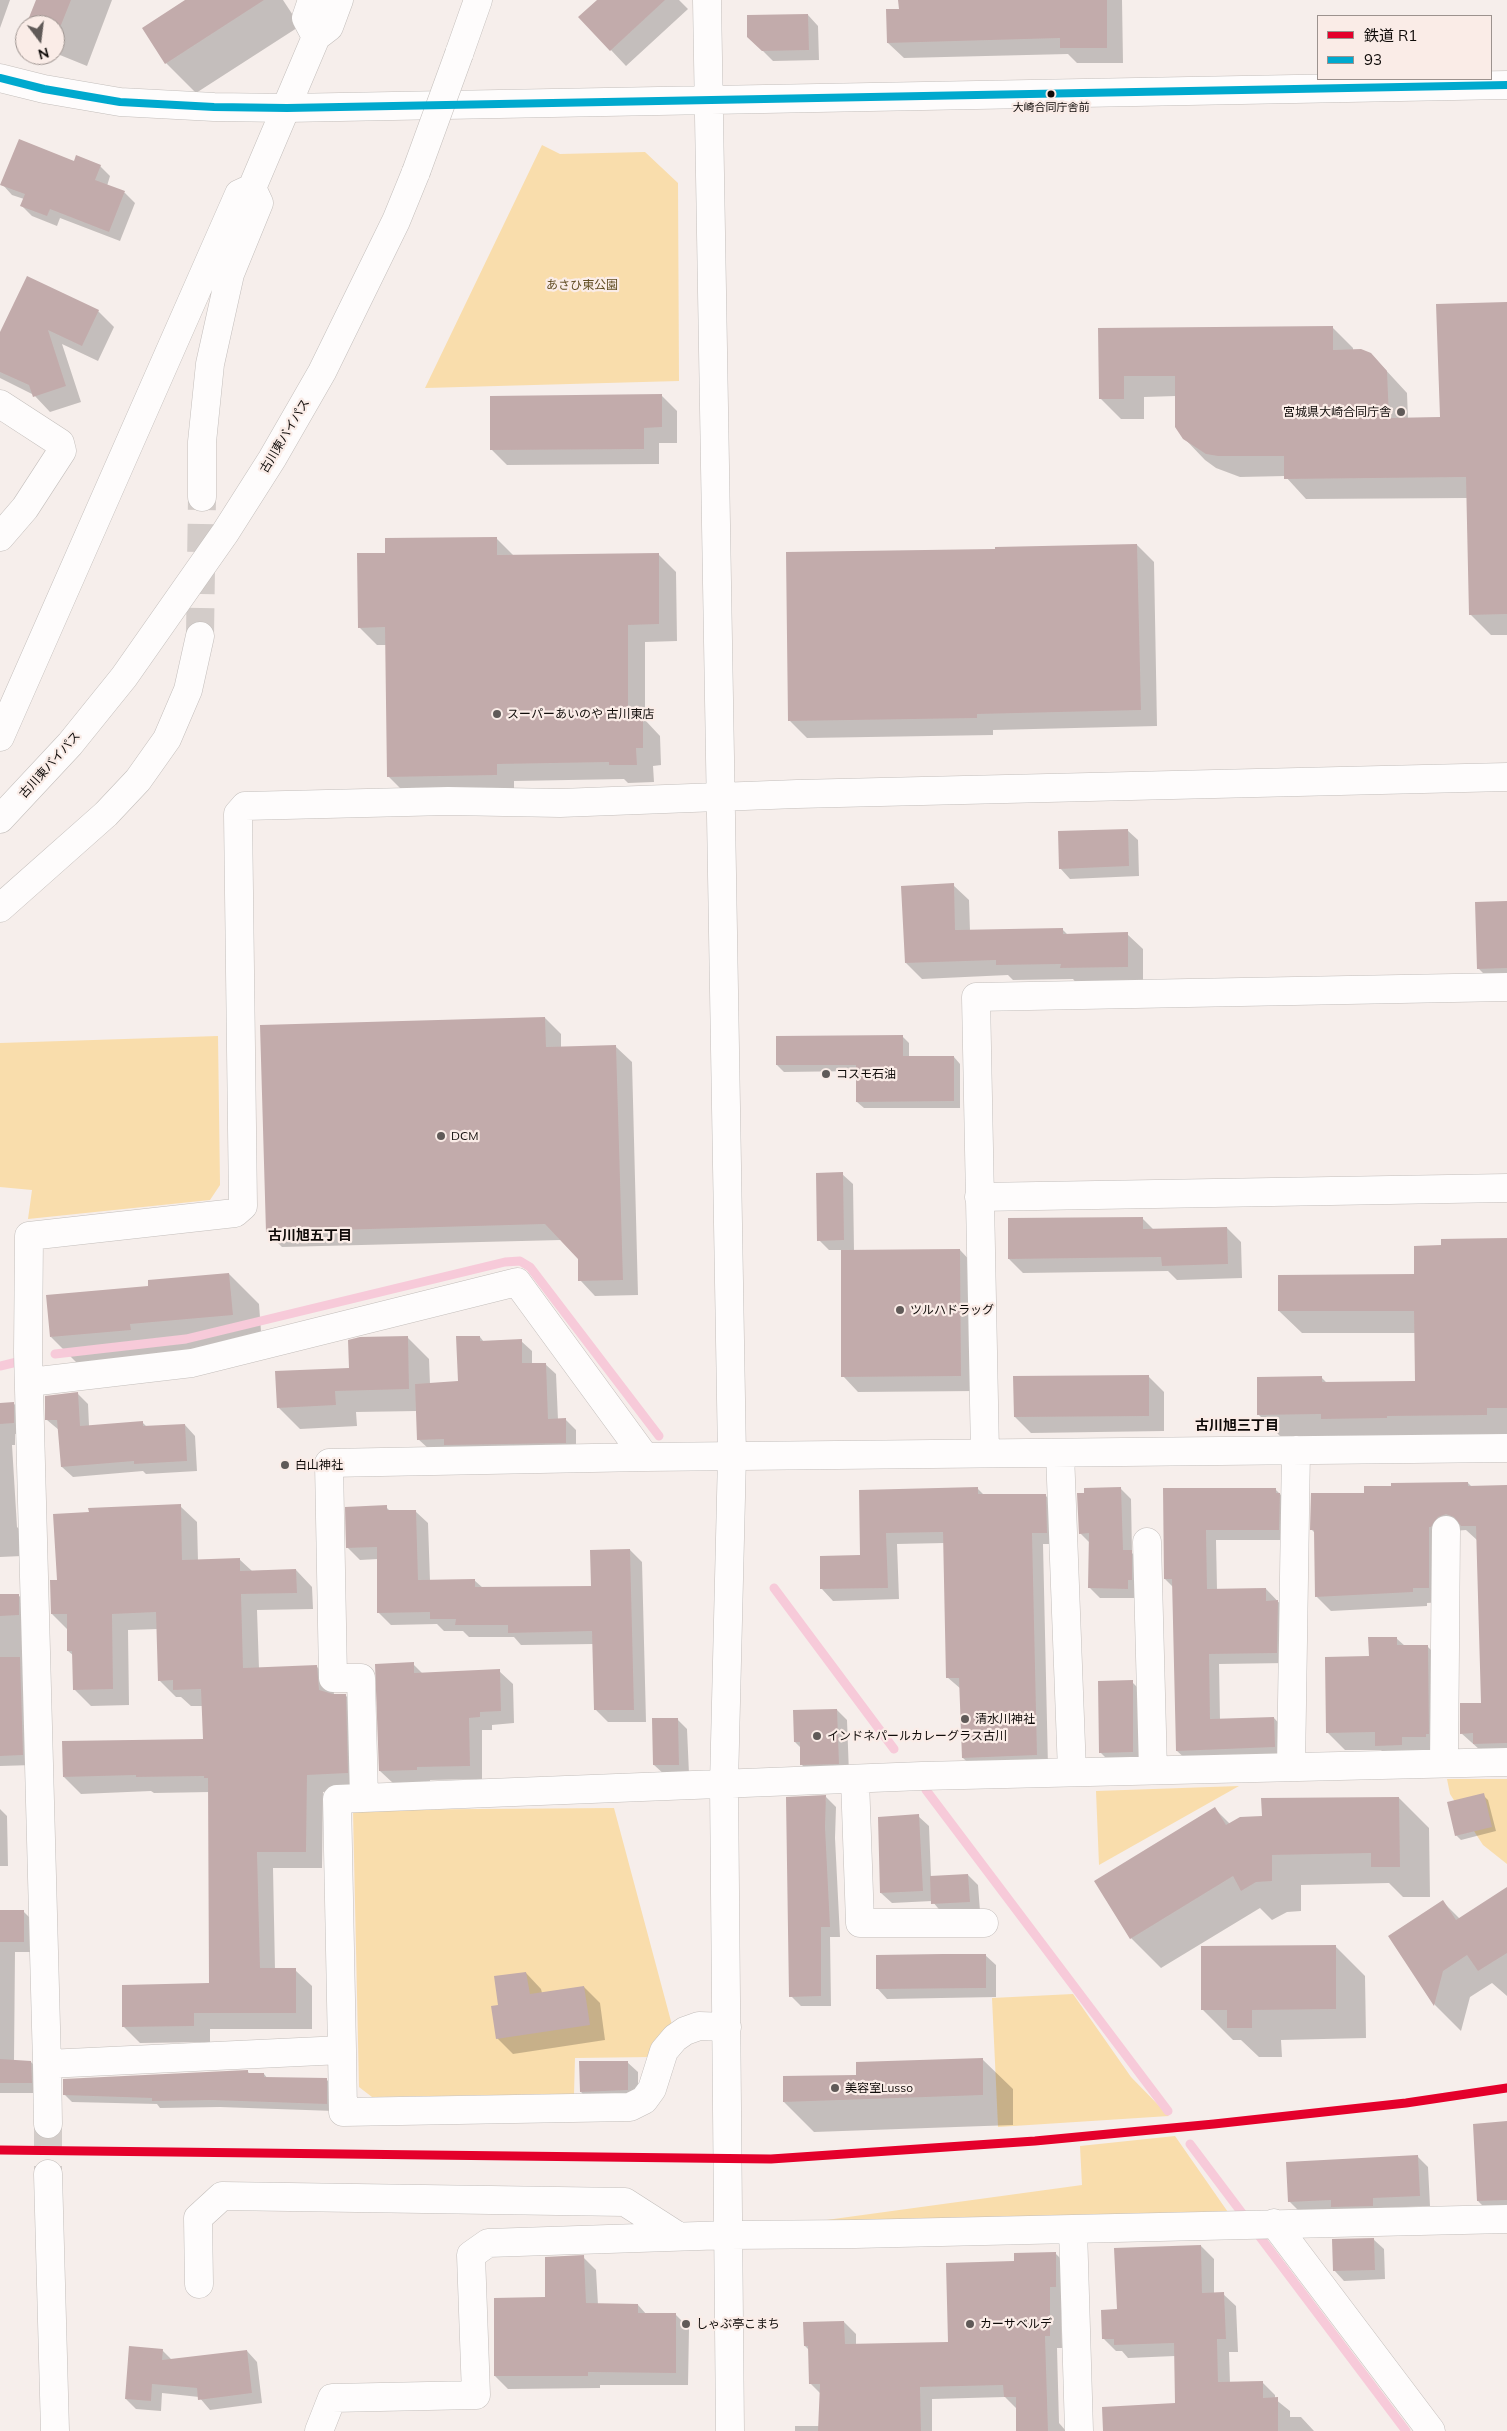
<!DOCTYPE html>
<html>
<head>
<meta charset="utf-8">
<style>
	body { margin:0 }
	#map { position:relative; width:1507px; height:2431px; overflow:hidden; background:#f6eeeb; font-family:Mulish,"Noto Sans JP",sans-serif }
	canvas { display:block }
	.legend { position:absolute; left:1317px; top:15px; width:175px; height:65px; box-sizing:border-box; background:#faece7; border:1px solid #9c928e; margin:0; padding:6px 9px; list-style:none; font-size:15px; color:#0f0b09 }
	.legend li { display:flex; align-items:center; gap:10px; height:25px }
	.legend b { width:25px; border:1px solid #9c928e }
	.north { position:absolute; left:15px; top:15px; width:50px; height:50px; box-sizing:border-box; background:#faece7; border:1px solid #9c928e; border-radius:50%; rotate:165deg; font-size:14px; font-weight:700; line-height:20px; text-align:center; color:#0f0b09 }
	.north::after { content:''; display:block; margin:auto; width:18px; height:22px; background:#605a58; clip-path:polygon(50% 0,100% 100%,50% 72%,0 100%) }
</style>
</head>
<body>
<div id="map">
<canvas width="1507" height="2431"></canvas>
<ul class="legend">
<li><b style="height:6px;background:#e4002b"></b>鉄道 R1</li>
<li><b style="height:6px;background:#00a9ce"></b>93</li>
</ul>
<div class="north">N</div>
</div>
<script>
const ctx = document.querySelector('canvas').getContext('2d');
ctx.lineJoin = 'round';
function fillPath(path, color) {
  ctx.fillStyle = color;
  ctx.fill(path, 'evenodd');
}
function poly(rows) {
  const path = new Path2D();
  for (const r of rows) {
    path.moveTo(r[0], r[1]);
    for (let i = 2; i < r.length; i += 2) path.lineTo(r[i], r[i + 1]);
  }
  return path;
}
function strokePath(path, color, width, dash) {
  ctx.strokeStyle = color;
  ctx.lineWidth = width;
  ctx.lineCap = dash ? 'butt' : 'round';
  ctx.setLineDash(dash || []);
  ctx.stroke(path);
}
function drawText(font, color, halo, rows, align = 'center') {
  ctx.font = font + ' Mulish,"Noto Sans JP",sans-serif';
  ctx.lineWidth = 4.5;
  ctx.setLineDash([]);
  ctx.textBaseline = 'middle';
  ctx.strokeStyle = halo;
  ctx.fillStyle = color;
  for (const [text, x, y, turn = 0] of rows) {
    ctx.save();
    ctx.translate(x, y);
    ctx.rotate((+turn || 0) * Math.PI / 180);
    ctx.textAlign = isNaN(turn) ? turn : align;
    if (halo) ctx.strokeText(text, 0, 0);
    ctx.fillText(text, 0, 0);
    ctx.restore();
  }
}
fillPath(poly([
	[542,145,560,154,645,152,678,183,679,381,425,388],
	[218,1036,220,1185,210,1200,28,1219,32,1190,0,1187,0,1043],
	[1447,1779,1507,1779,1507,1864,1483,1845,1450,1794],
	[1239,1786,1099,1865,1096,1791],
	[614,1808,672,2025,652,2057,575,2058,574,2094,372,2097,359,2087,353,1810],
	[1073,1994,1131,2077,1169,2116,998,2127,992,1998],
	[1175,2136,1230,2215,797,2224,1082,2185,1080,2146]
]), '#f9ddac');
fillPath(poly([
	[0,0,10,0,0,28],
	[37,0,112,0,87,66,55,53,55,25,28,25],
	[187,0,283,0,300,26,196,93,166,63],
	[598,0,679,0,688,9,626,66,580,17],
	[900,0,1122,0,1123,63,1077,63,1068,54,904,58,888,43,900,10],
	[808,15,818,26,819,60,773,61,748,36],
	[74,162,100,166,110,176,107,186,125,193,135,203,120,241,60,218,57,226,32,216,21,205,24,199,12,195,2,184],
	[1507,303,1507,635,1491,635,1470,614,1467,498,1306,499,1285,476,1240,477,1216,468,1205,460,1184,438,1176,396,1144,397,1144,419,1121,419,1100,398,1100,329,1332,327,1353,348,1353,351,1371,354,1407,393,1408,419,1441,418],
	[98,311,114,327,98,361,62,344,81,402,50,412,34,395,0,378,0,335],
	[661,395,677,411,677,443,659,443,659,464,507,465,491,449],
	[496,538,514,556,658,554,676,572,677,641,645,642,645,720,660,736,661,765,653,766,654,782,628,783,624,779,514,781,514,792,406,794,388,776,386,645,377,645,359,627,387,554],
	[1137,545,1154,562,1157,726,993,730,993,735,807,738,790,721,997,550],
	[1127,830,1138,840,1139,876,1070,879,1060,868],
	[953,885,969,900,970,931,1062,929,1068,935,1127,934,1143,949,1143,982,1077,984,1073,979,1013,980,1008,975,922,979,906,963],
	[1507,902,1507,983,1494,984,1478,968],
	[545,1018,561,1034,561,1048,616,1047,632,1062,638,1295,595,1296,580,1280,579,1258,561,1240,282,1247,267,1232],
	[902,1036,909,1043,909,1057,954,1057,960,1064,960,1108,864,1108,857,1102,857,1071,784,1072,777,1065],
	[842,1174,853,1184,854,1251,960,1250,975,1266,976,1391,858,1392,843,1376,842,1250,829,1250,819,1240],
	[1142,1218,1154,1230,1227,1228,1241,1242,1242,1278,1177,1280,1168,1271,1023,1273,1009,1259],
	[1507,1240,1507,1437,1281,1437,1258,1414,1321,1377,1327,1383,1416,1382,1416,1333,1302,1333,1279,1311,1415,1276],
	[229,1274,259,1304,262,1345,81,1367,51,1337,150,1287],
	[407,1337,429,1359,430,1384,459,1382,480,1337,484,1342,521,1341,532,1351,532,1364,545,1364,556,1374,558,1420,565,1419,576,1430,576,1453,429,1449,418,1439,417,1411,356,1412,357,1426,300,1429,278,1407],
	[1148,1376,1164,1392,1164,1431,1031,1433,1015,1417],
	[77,1393,88,1404,89,1426,142,1422,147,1427,185,1425,195,1436,197,1471,146,1474,143,1471,73,1477,62,1467,59,1430,47,1420],
	[13,1403,24,1413,24,1433,15,1434,15,1445,12,1445,17,1527,22,1532,22,1556,0,1557,0,1404],
	[1468,1483,1472,1487,1507,1486,1507,1757,1489,1758,1461,1733,1482,1704,1477,1540,1466,1530,1452,1531,1444,1602,1427,1603,1427,1606,1331,1611,1316,1596,1315,1533,1312,1530,1365,1494],
	[978,1489,984,1495,1045,1495,1057,1507,1059,1544,1043,1544,1048,1767,975,1769,963,1758,961,1689,947,1677,945,1543,897,1544,899,1599,833,1601,822,1589,861,1556,860,1491],
	[1121,1489,1131,1499,1132,1553,1141,1562,1138,1598,1100,1598,1090,1588,1090,1543,1080,1533,1085,1494],
	[1164,1489,1275,1489,1286,1500,1289,1540,1216,1540,1217,1590,1266,1589,1288,1612,1287,1663,1219,1664,1220,1720,1274,1718,1284,1729,1285,1757,1188,1761,1177,1751,1173,1587,1165,1579],
	[180,1506,197,1522,198,1561,239,1559,252,1571,296,1570,312,1587,313,1609,257,1610,259,1669,317,1667,333,1683,334,1695,345,1695,362,1711,364,1789,323,1792,322,1868,273,1868,275,1970,295,1970,312,1986,312,2029,210,2029,210,2042,140,2043,124,2027,210,1985,210,1792,154,1793,151,1791,81,1794,64,1777,204,1740,203,1706,191,1706,181,1697,176,1697,159,1680,158,1629,128,1630,129,1705,91,1706,74,1689,74,1656,68,1651,68,1630,52,1614,58,1581],
	[386,1507,391,1512,415,1511,428,1523,430,1581,474,1580,483,1588,592,1587,630,1550,642,1562,646,1722,608,1722,596,1710,594,1644,521,1645,514,1637,469,1637,463,1631,444,1631,437,1624,391,1625,378,1612,378,1559,360,1560,347,1547],
	[18,1595,29,1605,33,1765,0,1766,0,1596],
	[1396,1638,1405,1646,1427,1646,1445,1664,1446,1752,1395,1764,1381,1750,1345,1750,1327,1732,1370,1658],
	[413,1664,423,1674,499,1671,513,1684,514,1723,492,1725,492,1730,482,1730,482,1779,430,1780,430,1783,394,1784,380,1771],
	[1132,1682,1162,1712,1130,1782,1100,1752],
	[837,1710,847,1720,849,1774,812,1775,802,1765,801,1748,795,1742],
	[677,1719,687,1729,689,1774,665,1775,654,1765],
	[1483,1795,1488,1800,1496,1831,1461,1840,1456,1835],
	[826,1797,836,1807,835,1838,840,1937,830,1937,831,2006,801,2006,791,1996],
	[1399,1798,1429,1828,1430,1897,1403,1897,1389,1883,1301,1885,1301,1911,1287,1912,1272,1920,1260,1908,1161,1968,1131,1938,1214,1808,1230,1824],
	[0,1809,7,1816,8,1866,0,1866],
	[918,1816,929,1826,931,1877,968,1875,978,1885,980,1911,943,1914,932,1901,892,1903,881,1893],
	[1507,1892,1507,1996,1492,1983,1470,1997,1461,2031,1435,2005,1390,1936,1443,1902,1460,1919],
	[23,1911,34,1922,34,1952,15,1952,14,2061,31,2062,41,2073,42,2093,0,2093,0,1912],
	[1335,1946,1365,1976,1366,2038,1281,2040,1282,2057,1259,2057,1241,2040,1233,2040,1203,2010],
	[985,1955,996,1965,996,1997,887,1999,877,1988],
	[526,1973,541,1989,542,1993,584,1987,600,2003,605,2040,513,2054,497,2038,499,2006],
	[982,2059,1013,2089,1013,2125,814,2132,784,2102],
	[627,2062,638,2072,638,2100,591,2102,581,2092],
	[247,2071,250,2074,264,2074,268,2079,326,2079,334,2087,334,2111,220,2107,160,2108,157,2104,72,2102,64,2094],
	[1507,2123,1507,2210,1488,2211,1478,2201],
	[1418,2157,1428,2167,1430,2206,1382,2208,1383,2216,1300,2212,1289,2201],
	[1373,2239,1384,2249,1385,2279,1344,2281,1334,2270],
	[1201,2246,1214,2259,1214,2294,1223,2294,1236,2306,1238,2352,1229,2352,1230,2383,1262,2382,1275,2395,1275,2399,1290,2411,1290,2417,1301,2417,1314,2431,1104,2431,1176,2404,1175,2356,1128,2358,1122,2351,1116,2351,1103,2338,1118,2311],
	[1055,2253,1067,2265,1061,2299,1062,2348,1057,2348,1059,2423,1066,2431,1017,2431,1017,2409,1005,2397,932,2399,932,2431,795,2431,795,2426,820,2426,821,2394,810,2383,809,2350,805,2346,844,2322,856,2334,856,2345,949,2343,1015,2262],
	[583,2257,596,2270,598,2305,638,2305,647,2315,676,2315,689,2328,688,2385,600,2385,600,2388,508,2389,495,2376,547,2299],
	[162,2350,172,2360,247,2351,257,2362,262,2403,210,2410,199,2397,162,2393,161,2411,136,2409,126,2399]
]), '#0003');
strokePath(poly([
	[55,1354,186,1339,505,1262,520,1261,530,1267,659,1436],
	[0,1366,17,1362],
	[774,1588,894,1749],
	[926,1790,1168,2111],
	[1190,2144,1406,2431]
]), '#f7cad9', 9);
fillPath(poly([
	[36,0,71,0,61,25,26,25],
	[185,0,264,0,165,64,142,28],
	[597,0,665,0,610,51,578,17],
	[898,0,1107,0,1107,48,1060,48,1060,38,887,43,886,9,899,9],
	[808,14,809,50,762,51,747,37,747,15],
	[19,139,74,161,76,155,101,165,95,180,125,191,109,232,50,209,47,216,20,206,25,194,0,185],
	[27,276,99,310,82,346,48,330,66,386,33,397,29,385,0,372,0,332],
	[1507,302,1507,614,1469,615,1466,477,1284,479,1284,456,1218,456,1206,454,1183,439,1175,427,1175,376,1124,376,1124,399,1099,399,1098,328,1333,326,1333,350,1361,349,1371,353,1387,371,1389,418,1440,417,1436,304],
	[662,394,662,427,644,428,644,449,490,450,490,396],
	[497,537,497,555,659,553,659,624,628,625,628,709,636,709,636,718,643,717,643,748,636,748,637,765,609,765,609,762,497,764,497,775,387,777,385,627,358,628,357,553,385,553,385,538],
	[1137,544,1141,710,977,714,977,718,788,721,786,552,995,549,995,547],
	[1128,829,1129,866,1059,869,1058,831],
	[954,883,955,930,1063,928,1063,934,1128,932,1128,967,1060,968,1061,964,996,965,996,960,905,963,901,886],
	[1507,901,1507,968,1477,969,1475,902],
	[545,1017,546,1047,616,1045,623,1280,578,1281,578,1259,545,1224,266,1232,260,1025],
	[903,1035,903,1056,954,1056,954,1101,856,1102,856,1065,776,1065,776,1036],
	[843,1172,844,1240,817,1241,816,1173],
	[1143,1217,1143,1229,1227,1227,1228,1264,1162,1266,1161,1257,1008,1259,1008,1218],
	[1507,1238,1507,1408,1487,1408,1487,1415,1387,1416,1387,1418,1321,1419,1321,1414,1257,1415,1257,1377,1322,1376,1322,1382,1415,1381,1414,1311,1278,1311,1278,1275,1414,1274,1414,1246,1441,1245,1441,1239],
	[960,1249,961,1376,841,1377,841,1250],
	[229,1273,233,1315,130,1324,131,1330,50,1337,46,1295,148,1286,148,1280],
	[408,1336,409,1389,335,1391,336,1405,277,1408,275,1371,349,1368,348,1340,360,1337],
	[456,1336,480,1336,480,1341,522,1339,522,1363,546,1363,548,1419,566,1418,566,1443,444,1445,444,1439,417,1440,415,1384,458,1381],
	[1149,1375,1149,1416,1014,1417,1013,1376],
	[78,1392,80,1426,143,1421,143,1426,185,1424,187,1461,134,1464,134,1461,61,1467,57,1420,45,1420,45,1396],
	[14,1402,14,1423,0,1424,0,1403],
	[1468,1482,1468,1486,1507,1485,1507,1743,1473,1744,1473,1733,1460,1734,1460,1703,1481,1703,1476,1526,1461,1526,1454,1517,1446,1514,1438,1517,1431,1527,1429,1527,1429,1588,1413,1588,1413,1592,1315,1597,1314,1530,1310,1530,1311,1493,1364,1493,1364,1486,1391,1486,1391,1483],
	[978,1487,978,1494,1046,1494,1047,1533,1032,1533,1037,1755,962,1758,959,1678,946,1678,943,1532,886,1533,888,1588,820,1589,820,1556,860,1555,859,1490],
	[1121,1487,1123,1550,1132,1550,1132,1580,1128,1580,1128,1589,1088,1588,1089,1533,1079,1534,1077,1493,1084,1493,1084,1488],
	[1163,1488,1276,1488,1276,1493,1280,1493,1279,1530,1206,1530,1207,1589,1266,1588,1266,1601,1278,1600,1277,1653,1209,1654,1210,1719,1274,1717,1275,1747,1176,1751,1172,1579,1164,1579],
	[181,1504,182,1560,240,1558,240,1571,296,1569,297,1593,241,1594,243,1668,317,1665,319,1690,333,1694,346,1694,348,1773,307,1775,306,1852,257,1852,260,1968,296,1968,296,2013,194,2013,194,2026,122,2027,122,1985,209,1983,208,1778,204,1778,204,1776,136,1777,136,1775,63,1777,62,1741,203,1739,201,1689,173,1690,173,1680,158,1681,156,1612,112,1614,113,1689,73,1690,72,1651,67,1651,67,1614,51,1614,50,1580,57,1580,53,1514,89,1512,88,1508],
	[387,1505,387,1510,416,1510,418,1580,475,1579,475,1587,591,1586,590,1550,630,1549,634,1710,594,1710,592,1631,508,1633,508,1625,455,1625,456,1619,430,1619,430,1612,377,1613,377,1547,346,1548,345,1507],
	[0,1594,19,1594,19,1615,0,1616],
	[1368,1637,1397,1637,1397,1645,1428,1645,1429,1734,1426,1734,1426,1737,1402,1737,1402,1745,1375,1746,1375,1732,1326,1733,1325,1657,1369,1656],
	[0,1657,20,1657,23,1755,0,1756],
	[414,1662,414,1673,500,1669,501,1711,480,1712,480,1717,469,1718,470,1766,417,1767,417,1770,379,1771,375,1664],
	[1133,1680,1133,1752,1099,1753,1098,1681],
	[837,1709,839,1764,800,1765,800,1742,794,1742,793,1710],
	[652,1718,678,1718,679,1765,653,1765],
	[1484,1793,1492,1827,1455,1836,1447,1802],
	[826,1795,825,1827,830,1927,821,1927,821,1996,789,1997,786,1797],
	[1399,1797,1400,1867,1371,1867,1371,1853,1272,1855,1272,1881,1256,1882,1241,1891,1233,1876,1130,1939,1094,1881,1215,1807,1226,1825,1240,1817,1262,1816,1261,1798],
	[919,1814,923,1891,880,1893,878,1817],
	[968,1874,970,1902,931,1904,930,1876],
	[1507,1887,1507,1953,1478,1971,1467,1955,1443,1971,1434,2006,1388,1936,1443,1900,1456,1920],
	[0,1910,24,1910,24,1942,0,1942],
	[1336,1945,1336,2009,1252,2010,1252,2028,1227,2028,1227,2010,1201,2010,1201,1946],
	[943,1954,986,1954,986,1988,876,1989,876,1955],
	[526,1972,530,1994,584,1986,590,2025,496,2039,491,2006,498,2005,494,1976],
	[983,2058,983,2095,783,2102,783,2076,856,2075,856,2062],
	[0,2059,31,2061,32,2083,0,2083],
	[579,2061,628,2061,628,2090,580,2092],
	[248,2070,248,2073,264,2073,264,2077,327,2078,327,2104,212,2100,152,2101,152,2098,63,2095,63,2079],
	[1507,2121,1507,2200,1477,2201,1473,2124],
	[1418,2155,1420,2196,1373,2198,1373,2206,1331,2207,1331,2200,1288,2202,1286,2162],
	[1374,2238,1375,2270,1333,2271,1332,2239],
	[1201,2245,1202,2293,1224,2292,1226,2339,1217,2339,1218,2382,1263,2381,1263,2398,1278,2397,1278,2431,1103,2431,1102,2407,1175,2403,1174,2343,1114,2345,1114,2339,1102,2339,1101,2310,1117,2309,1114,2248],
	[1056,2252,1056,2287,1050,2287,1050,2336,1045,2336,1048,2431,1016,2431,1016,2397,1004,2397,1003,2385,920,2387,921,2431,818,2431,820,2384,809,2384,808,2346,804,2346,803,2322,844,2321,845,2344,948,2342,946,2263,1014,2261,1014,2253],
	[584,2255,586,2303,638,2304,638,2313,676,2313,676,2373,588,2372,588,2376,494,2376,494,2298,545,2297,545,2257],
	[129,2346,163,2349,162,2360,247,2350,252,2393,198,2400,197,2388,152,2384,151,2401,125,2399]
]), '#c2abab');
strokePath(poly([
	[48,2124,48,2174]
]), '#d3ccc9', 28, [28, 14]);
strokePath(poly([
	[200,636,202,497]
]), '#d3ccc9', 28, [28, 14]);
const minor = poly([
	[707,0,732,1456,724,1784,730,2431],
	[0,78,44,89,120,102,214,107,287,108,1507,85],
	[0,404,60,443,62,451,25,508,0,537],
	[979,1197,1507,1188],
	[30,1382,192,1363,517,1282,645,1457,1507,1448],
	[985,1453,976,997,1507,987],
	[1060,1453,1072,1772],
	[1147,1542,1153,1770],
	[1444,1763,1446,1530],
	[1291,1767,1296,1450],
	[855,1779,860,1923,984,1923],
	[364,1798,361,1678,333,1678,329,1463,645,1457],
	[727,2027,699,2026,685,2031,675,2038,664,2051,652,2089,644,2100,630,2107,343,2112,342,2050,47,2064,28,1352,29,1236,235,1213,243,1206,238,814,245,806,448,801,560,803,797,794,1507,777],
	[342,2050,337,1799,922,1776,1507,1762],
	[47,2064,48,2124],
	[48,2174,55,2431],
	[1274,2223,1431,2431],
	[1073,2229,1079,2431],
	[199,2284,198,2218,222,2196,625,2202,678,2236],
	[319,2431,332,2398,476,2395,471,2255,488,2243,729,2235,855,2234,1507,2219]
]);
const highway = poly([
	[312,0,306,18,316,37],
	[459,54,478,0],
	[202,497,202,442,210,364,230,274,259,203,252,188],
	[0,737,239,194,252,188,316,37,329,27,339,0],
	[0,819,70,744,124,677,225,533,272,459,322,372,396,221,416,172],
	[0,908,106,814,138,780,167,739,188,690,200,636]
]);
strokePath(minor, '#c3bebb', 29);
strokePath(highway, '#c3bebb', 29);
strokePath(minor, '#fefcfc', 28);
strokePath(highway, '#fefcfc', 28);
const highwayBridge = poly([
	[416,172,459,54]
]);
strokePath(highwayBridge, '#c3bebb', 29, []);
strokePath(highwayBridge, '#fefcfc', 28);
strokePath(poly([
	[0,78,44,89,120,102,214,107,287,108,1507,85]
]), '#00a9ce', 8);
strokePath(poly([
	[0,2150,771,2159,1035,2141,1214,2124,1406,2103,1507,2088]
]), '#e4002b', 9);
for (const [x, y, r, color] of [
	[1051,94,4.5,"#0f0b09"],
	[1401,412,5,"#605a58"],
	[497,714,5,"#605a58"],
	[826,1074,5,"#605a58"],
	[441,1136,5,"#605a58"],
	[900,1310,5,"#605a58"],
	[285,1465,5,"#605a58"],
	[965,1719,5,"#605a58"],
	[817,1736,5,"#605a58"],
	[835,2088,5,"#605a58"],
	[686,2324,5,"#605a58"],
	[970,2324,5,"#605a58"]
]) {
  const dot = new Path2D();
  dot.arc(x, y, r, 0, 2 * Math.PI);
  ctx.fillStyle = color;
  ctx.fill(dot);
  strokePath(dot, '#faece7', 2);
}
drawText('11px', '#0f0b09', '#faece7', [
	["大崎合同庁舎前",1051,108]
]);
drawText('12px', '#614d24', '#faece7', [
	["あさひ東公園",582,285]
]);
drawText('12px', '#0f0b09', '#faece7', [
	["宮城県大崎合同庁舎",1391,412,"right"],
	["スーパーあいのや 古川東店",507,714],
	["コスモ石油",836,1074],
	["DCM",451,1136],
	["ツルハドラッグ",910,1310],
	["白山神社",295,1465],
	["清水川神社",975,1719],
	["インドネパールカレーグラス古川",827,1736],
	["美容室Lusso",845,2088],
	["しゃぶ亭こまち",696,2324],
	["カーサベルデ",980,2324]
], 'left');
drawText('12px', '#0f0b09', '#faece7', [
	["古川東バイパス",285,436,-59],
	["古川東バイパス",50,765,-48]
]);
drawText('bold 14px', '#0f0b09', '#faece7', [
	["古川旭五丁目",310,1236],
	["古川旭三丁目",1237,1426]
]);
</script>
</body>
</html>
